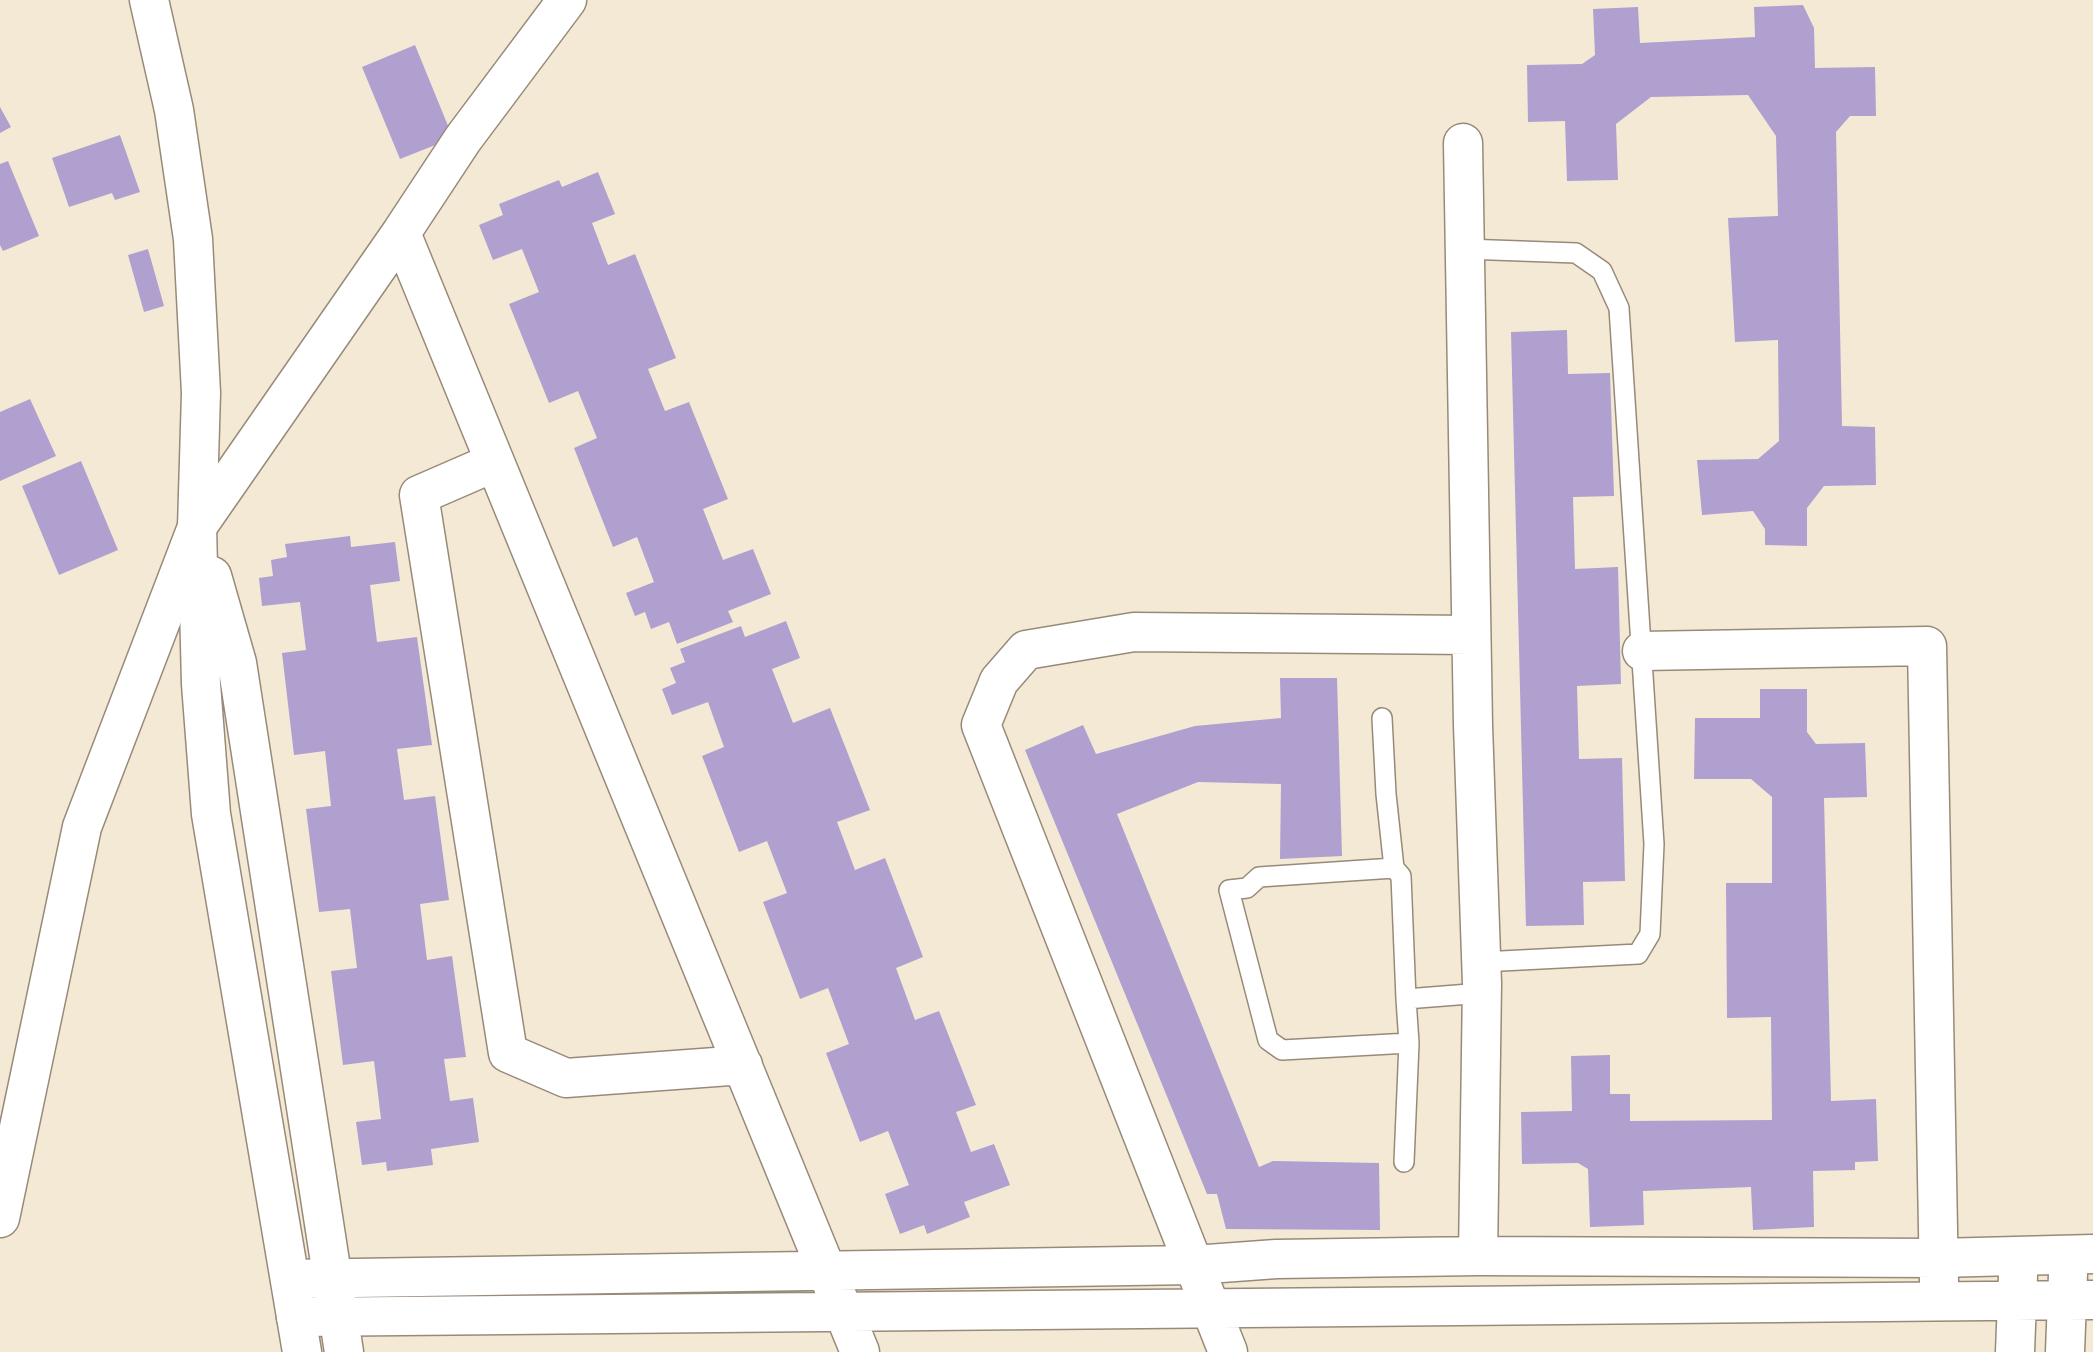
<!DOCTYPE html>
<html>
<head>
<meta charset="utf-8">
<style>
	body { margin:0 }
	canvas { display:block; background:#f4e9d4 }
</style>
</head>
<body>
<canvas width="2093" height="1352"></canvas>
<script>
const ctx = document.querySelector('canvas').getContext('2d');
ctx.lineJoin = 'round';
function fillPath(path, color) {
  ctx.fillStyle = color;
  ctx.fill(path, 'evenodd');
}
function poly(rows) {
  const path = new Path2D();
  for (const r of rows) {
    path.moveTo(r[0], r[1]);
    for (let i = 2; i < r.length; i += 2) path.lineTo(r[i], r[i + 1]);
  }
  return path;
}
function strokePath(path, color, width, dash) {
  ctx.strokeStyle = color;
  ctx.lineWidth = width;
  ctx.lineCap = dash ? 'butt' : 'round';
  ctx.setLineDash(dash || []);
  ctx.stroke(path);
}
fillPath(poly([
	[1803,5,1814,28,1815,68,1875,67,1876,116,1850,116,1836,132,1842,426,1875,427,1876,485,1824,486,1807,508,1807,546,1765,545,1765,529,1753,511,1702,515,1697,460,1758,459,1779,441,1778,340,1735,342,1728,218,1778,216,1776,136,1748,95,1651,97,1616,124,1618,180,1567,181,1565,121,1528,122,1527,65,1582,64,1595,55,1593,9,1638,7,1640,43,1755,37,1754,7],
	[415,45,453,138,400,159,362,67],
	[0,107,11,127,0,133],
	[120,135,140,192,115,200,112,193,69,207,52,158],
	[8,161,39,236,3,251,0,245,0,164],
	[598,172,615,214,592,223,608,265,635,254,676,358,648,369,665,411,689,402,728,499,703,509,723,560,753,549,771,594,728,611,733,622,677,644,669,622,651,629,645,612,635,616,626,593,654,582,637,537,613,547,574,448,597,438,578,391,549,403,509,304,539,292,522,249,493,260,479,225,503,215,499,204,559,180,562,187],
	[148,249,164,306,144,312,128,255],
	[1567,330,1568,374,1610,373,1614,496,1573,497,1575,569,1618,567,1621,684,1577,686,1579,759,1622,758,1625,881,1583,882,1584,925,1526,926,1511,332],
	[30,399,56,456,0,481,0,412],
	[81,461,118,550,59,575,22,486],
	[350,536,351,547,395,542,400,581,370,585,377,642,417,637,432,745,397,749,404,800,435,796,449,900,420,904,427,960,452,956,466,1057,444,1059,450,1101,473,1098,479,1142,431,1149,433,1165,387,1171,386,1162,362,1165,356,1122,381,1119,374,1061,343,1065,331,971,357,968,350,909,319,912,306,809,331,806,325,751,294,755,282,653,306,650,300,602,262,606,259,578,273,576,271,560,287,557,285,544],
	[786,621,800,658,772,669,793,723,830,708,870,810,837,822,855,870,885,858,923,957,896,968,915,1020,939,1011,976,1105,956,1112,971,1152,994,1144,1010,1185,964,1202,970,1217,927,1234,924,1225,900,1234,885,1194,909,1185,888,1131,860,1142,826,1053,849,1044,828,988,800,999,763,902,787,893,767,841,739,852,702,756,724,747,708,702,672,715,662,689,676,683,670,668,685,662,680,649,741,626,745,637],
	[1280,678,1337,678,1342,856,1280,859,1281,784,1198,782,1117,814,1259,1167,1273,1161,1379,1163,1380,1230,1226,1229,1217,1194,1207,1194,1025,750,1083,725,1096,754,1195,726,1281,718],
	[1760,689,1807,689,1807,732,1816,744,1865,743,1867,797,1824,798,1831,1101,1876,1099,1878,1161,1855,1162,1855,1170,1813,1171,1814,1227,1753,1230,1751,1187,1643,1191,1644,1225,1590,1227,1588,1169,1578,1163,1522,1164,1521,1112,1572,1111,1571,1056,1610,1055,1610,1094,1630,1094,1630,1121,1772,1120,1771,1017,1727,1018,1726,883,1772,883,1772,797,1751,779,1694,779,1695,718,1760,718]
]), '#afa0d0');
const service = poly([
	[1465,249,1576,253,1602,271,1619,308,1654,844,1650,934,1638,954,1482,962],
	[1382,718,1386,794,1394,868,1401,876,1406,999,1482,993],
	[1394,868,1259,877,1247,888,1229,890,1268,1040,1282,1050,1409,1043,1406,999],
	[1404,1162,1409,1043]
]);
const minor = poly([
	[1463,143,1473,725,1482,984,1478,1256],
	[401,233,860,1352],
	[495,462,419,495,508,1053,566,1078,743,1065],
	[1642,651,1927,646,1939,1282],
	[0,1218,82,827,197,527,401,233,463,139,567,0],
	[290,1279,1194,1265,1276,1259,1478,1256,1938,1258,2093,1254],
	[296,1317,2093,1300],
	[1228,1352,981,725,999,681,1026,650,1134,632,1471,635],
	[2015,1352,2018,1275],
	[2065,1352,2068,1274]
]);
const tertiary = poly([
	[149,0,174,110,193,239,201,393,197,527,201,684,211,814,302,1352],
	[212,576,237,663,344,1352]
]);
strokePath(service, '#988a79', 22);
strokePath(minor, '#988a79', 41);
strokePath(tertiary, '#988a79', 41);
strokePath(service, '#fff', 19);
strokePath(minor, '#fff', 38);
strokePath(tertiary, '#fff', 38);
</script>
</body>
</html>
